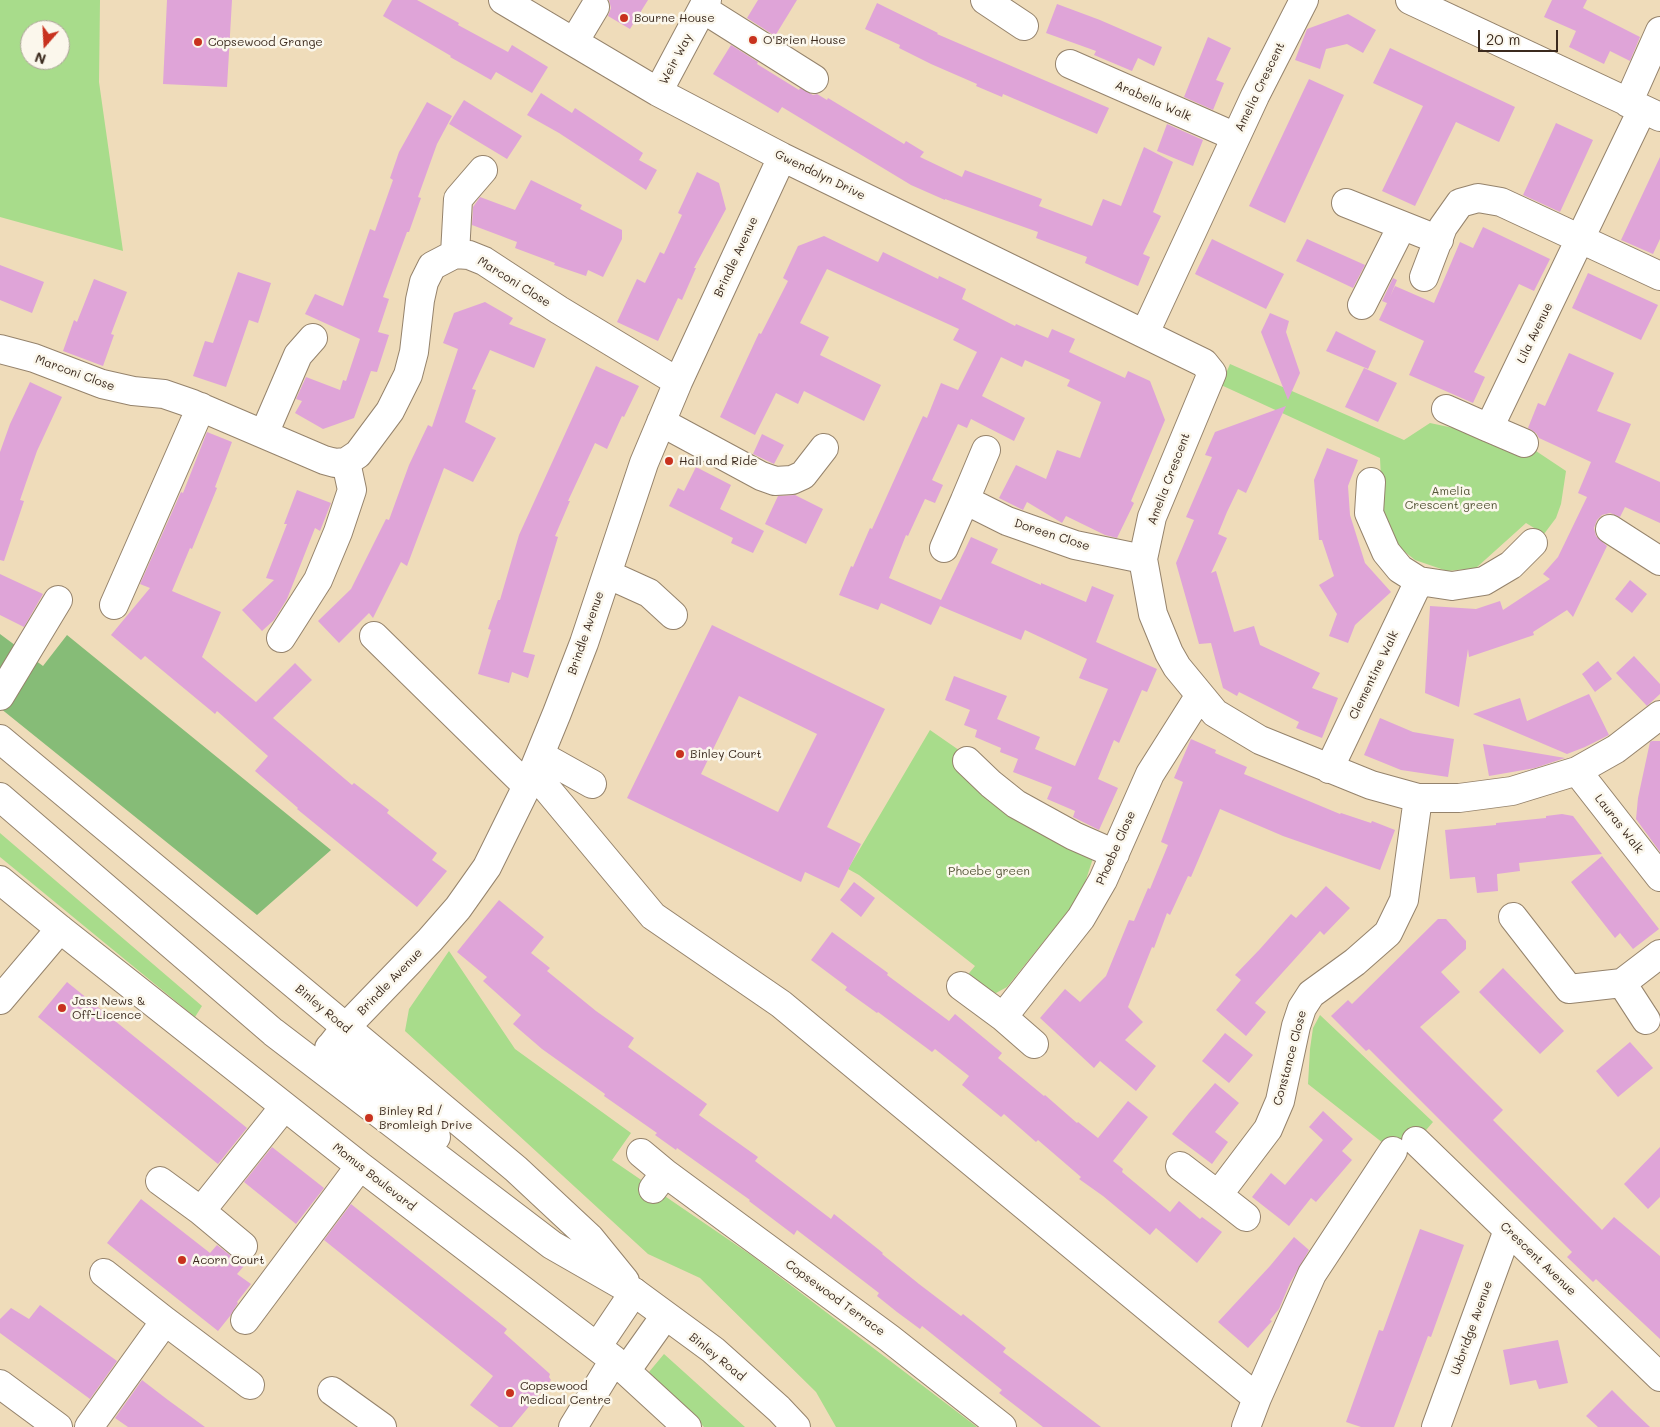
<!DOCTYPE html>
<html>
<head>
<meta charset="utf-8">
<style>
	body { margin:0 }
	#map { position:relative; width:1660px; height:1427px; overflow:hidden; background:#efdcba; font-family:Mali,sans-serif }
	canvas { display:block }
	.north { position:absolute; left:20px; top:20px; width:50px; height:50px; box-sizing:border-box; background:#fbf7ec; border:1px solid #aea59a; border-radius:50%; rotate:199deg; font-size:14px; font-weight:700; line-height:20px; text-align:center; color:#3b2a1e }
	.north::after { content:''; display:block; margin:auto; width:18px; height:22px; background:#c8321e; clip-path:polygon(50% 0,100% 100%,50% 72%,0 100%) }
	.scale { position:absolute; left:1478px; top:30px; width:80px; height:22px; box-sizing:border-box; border:2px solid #3b2a1e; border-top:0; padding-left:6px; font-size:15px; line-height:18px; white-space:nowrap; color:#3b2a1e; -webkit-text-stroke:4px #fbf7ec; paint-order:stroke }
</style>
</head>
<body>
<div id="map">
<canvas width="1660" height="1427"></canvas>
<div class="north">N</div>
<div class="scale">20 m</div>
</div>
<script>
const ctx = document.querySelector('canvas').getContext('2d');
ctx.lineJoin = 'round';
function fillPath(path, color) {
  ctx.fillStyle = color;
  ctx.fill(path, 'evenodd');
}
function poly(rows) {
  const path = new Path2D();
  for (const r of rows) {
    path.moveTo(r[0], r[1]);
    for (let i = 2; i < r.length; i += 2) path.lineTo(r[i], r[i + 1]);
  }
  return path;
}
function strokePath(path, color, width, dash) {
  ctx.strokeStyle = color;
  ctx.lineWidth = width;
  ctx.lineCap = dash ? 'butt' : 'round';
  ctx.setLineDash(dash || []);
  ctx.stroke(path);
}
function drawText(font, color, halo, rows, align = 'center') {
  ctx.font = font + ' Mali,sans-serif';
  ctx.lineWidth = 5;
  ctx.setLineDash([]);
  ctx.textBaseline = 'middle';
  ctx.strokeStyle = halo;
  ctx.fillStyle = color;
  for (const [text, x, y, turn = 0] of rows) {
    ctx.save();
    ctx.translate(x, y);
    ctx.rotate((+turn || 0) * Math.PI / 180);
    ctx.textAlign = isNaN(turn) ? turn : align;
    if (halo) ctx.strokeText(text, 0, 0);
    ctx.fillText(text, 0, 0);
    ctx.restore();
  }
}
fillPath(poly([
	[0,0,100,0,99,82,123,251,0,217],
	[30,30,60,30,60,60,30,60],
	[1230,364,1404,440,1430,423,1524,443,1566,471,1561,504,1556,518,1544,534,1526,523,1476,568,1447,571,1415,560,1390,540,1383,519,1380,458,1221,385],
	[930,730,1097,846,1081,895,1007,987,996,993,981,990,965,978,975,966,859,875,848,869],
	[0,833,202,1006,195,1017,0,857],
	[449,951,515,1049,631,1133,612,1160,751,1255,977,1427,836,1427,816,1392,700,1278,648,1254,405,1031,409,1009],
	[1320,1015,1433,1122,1402,1158,1308,1084,1310,1049,1313,1028],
	[664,1354,745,1427,704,1427,649,1372]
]), '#a8dc8b');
fillPath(poly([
	[0,634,43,666,67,635,331,850,257,915,0,708]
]), '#86bc77');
fillPath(poly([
	[167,0,232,0,227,87,163,84],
	[392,0,417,0,459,23,458,25,508,52,512,45,548,67,532,93,496,72,491,80,450,57,451,56,383,16],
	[609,0,648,0,630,29,608,16,611,8],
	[758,0,797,0,775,36,747,18],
	[1552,0,1587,0,1583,8,1640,37,1630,61,1610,51,1604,64,1569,47,1576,31,1544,17],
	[877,3,938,33,937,34,1109,108,1097,134,1003,94,1002,97,976,86,977,84,931,64,899,48,900,45,865,29],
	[1057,4,1100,20,1162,47,1154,66,1138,58,1132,71,1094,55,1096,51,1046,33],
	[1348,14,1376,30,1363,53,1347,44,1326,49,1320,69,1295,60,1307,29],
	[1208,37,1231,48,1216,80,1224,83,1213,110,1184,97],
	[731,45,758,62,757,64,799,90,800,88,813,95,817,94,827,100,828,98,904,144,906,141,924,152,920,157,962,177,965,170,1042,199,1039,206,1092,226,1103,199,1121,206,1144,147,1173,162,1153,212,1161,216,1143,254,1150,257,1138,286,1085,263,1087,257,1036,238,1038,232,945,199,945,200,911,185,782,107,778,113,713,74],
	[1390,48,1515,107,1499,142,1456,122,1415,206,1382,191,1423,106,1373,83],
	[1309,79,1344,95,1285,223,1249,206],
	[541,93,572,113,575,108,643,153,639,160,657,170,646,190,559,133,527,115],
	[464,100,522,136,507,159,449,124],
	[427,102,452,116,437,144,418,197,421,198,409,232,407,232,383,297,389,299,378,332,389,335,377,372,371,371,354,418,323,429,295,413,302,401,296,399,306,377,340,390,343,380,346,381,360,339,305,314,315,294,343,306,370,229,375,231,393,180,390,178,399,152],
	[1556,123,1593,140,1560,212,1523,195],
	[1167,124,1203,140,1193,166,1157,151],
	[1660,157,1660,239,1653,254,1621,240],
	[697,172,719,183,726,209,694,268,696,268,682,300,678,298,658,341,617,322,637,279,645,283,660,252,664,254,682,215,678,213],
	[531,180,582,205,580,209,622,230,622,239,603,277,588,270,586,276,554,265,555,263,515,248,517,242,472,225,473,207,480,197,515,210],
	[1483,227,1550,259,1534,291,1519,284,1474,372,1485,377,1473,403,1409,375,1424,341,1379,320,1387,303,1382,301,1393,278,1397,280,1390,297,1395,286,1434,303,1460,242,1473,248],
	[824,236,878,262,883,252,938,279,939,276,966,289,962,299,1015,326,1016,324,1048,338,1052,329,1075,339,1069,352,1125,378,1128,371,1150,381,1165,420,1131,501,1134,503,1117,538,1105,535,1066,516,1062,523,1027,502,1023,510,999,498,1016,465,1046,479,1057,450,1080,458,1101,402,1067,386,1070,380,1025,360,1022,367,1001,357,982,396,1025,418,1014,441,971,419,967,428,958,424,932,480,943,485,935,503,925,499,908,536,906,535,889,578,941,600,971,537,998,549,991,563,1041,585,1041,583,1086,602,1092,586,1114,595,1096,642,1157,669,1147,692,1142,690,1119,743,1114,740,1098,779,1118,788,1099,830,1073,817,1075,811,1047,799,1052,787,1013,772,1018,759,1000,752,1001,748,975,737,977,730,964,725,970,710,945,700,954,676,1007,696,997,719,1040,737,1035,749,1075,766,1108,689,1079,678,1087,659,1025,630,1021,640,940,606,931,625,881,603,878,610,839,595,851,566,853,567,870,528,872,529,923,416,927,418,941,383,958,390,977,352,953,340,959,329,827,269,800,323,829,337,820,355,881,385,864,421,804,391,798,404,776,393,755,435,720,417,759,333,761,334,788,281,783,278,798,246],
	[1212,239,1284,274,1266,309,1195,274],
	[1307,239,1365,265,1353,288,1296,261],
	[0,265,44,282,32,313,0,300],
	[238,272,271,283,258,323,249,320,226,387,193,376,205,341,213,343],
	[1588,273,1658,305,1641,340,1572,308],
	[94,279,127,292,111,334,114,335,103,366,63,351,74,320,77,322],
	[485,302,513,318,509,324,546,339,534,368,490,350,472,389,476,390,465,422,496,438,473,482,444,468,407,566,401,562,373,618,369,613,339,643,318,621,351,589,386,519,389,520,409,465,428,425,432,427,458,349,443,343,454,313],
	[1270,313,1289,321,1286,332,1300,373,1288,400,1261,332],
	[1336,331,1376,351,1368,369,1326,351],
	[1569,353,1614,373,1597,411,1631,424,1615,462,1660,482,1660,523,1625,507,1620,517,1610,513,1602,515,1597,520,1594,528,1596,536,1607,546,1573,617,1567,610,1533,632,1534,635,1469,657,1468,649,1459,707,1425,693,1430,606,1476,609,1500,601,1503,610,1550,579,1543,574,1558,557,1587,497,1578,493,1591,462,1539,438,1536,433,1528,428,1538,403,1545,406],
	[596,366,639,386,624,417,622,416,607,449,595,443,568,501,570,501,555,536,558,537,523,652,535,655,528,678,512,672,509,683,478,674,491,630,488,629,498,600,500,600,519,535],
	[1364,368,1397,383,1378,422,1345,407],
	[30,382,62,397,37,451,20,500,24,501,4,561,0,560,0,452,10,424],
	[1286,406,1246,493,1238,489,1227,512,1218,534,1227,538,1211,573,1216,571,1234,632,1254,626,1260,645,1320,673,1312,688,1338,698,1322,738,1296,728,1299,722,1239,692,1237,696,1223,688,1211,643,1199,644,1176,563,1194,520,1186,517,1212,457,1205,455,1215,432],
	[207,432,232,442,215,487,217,488,192,549,190,548,172,591,221,612,202,657,256,702,295,663,312,680,273,718,352,785,354,783,389,810,387,813,437,853,432,860,447,871,417,907,297,809,298,808,255,771,268,756,217,711,215,714,145,656,141,660,111,635,150,588,140,584,181,492,183,493],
	[762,434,784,445,774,464,753,454],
	[1327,448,1358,460,1348,486,1350,515,1365,563,1391,592,1355,625,1348,643,1329,636,1337,614,1319,585,1334,576,1322,540,1319,540,1314,480],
	[696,467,731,485,720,509,764,531,753,553,731,543,733,538,669,506,678,488,684,491],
	[297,490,331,503,320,531,315,528,287,599,274,620,262,631,242,610,274,580,266,578,287,524,284,524],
	[795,495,823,509,806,544,765,524,778,496],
	[0,574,43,594,24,627,0,615],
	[1630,580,1647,594,1632,613,1615,599],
	[712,625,885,709,827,827,861,844,839,888,805,872,801,882,627,798],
	[739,696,817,734,778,812,701,774],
	[1634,656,1660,684,1660,694,1647,706,1616,673],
	[1598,661,1612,679,1595,692,1582,674],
	[1589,694,1609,735,1585,747,1567,754,1473,714,1520,698,1527,721],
	[1380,718,1413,732,1454,739,1448,777,1401,770,1364,755],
	[1191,739,1216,750,1215,753,1247,767,1244,774,1340,814,1341,813,1371,823,1372,821,1395,830,1380,870,1283,836,1220,809,1191,877,1188,876,1170,915,1167,913,1154,948,1152,947,1128,1007,1143,1022,1125,1040,1156,1066,1136,1091,1100,1061,1094,1068,1040,1018,1065,989,1080,1002,1106,976,1129,920,1134,921,1148,888,1150,889,1168,845,1161,842,1183,782,1174,778],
	[1652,741,1660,741,1660,852,1636,819,1638,798,1650,742],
	[1483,744,1565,758,1535,768,1489,776],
	[1562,814,1573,816,1602,854,1519,863,1520,871,1497,874,1498,891,1477,893,1475,877,1450,879,1445,830,1496,825,1496,823,1546,818,1546,816],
	[1602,856,1659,929,1633,949,1620,933,1615,938,1571,882],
	[854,882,875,898,861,917,840,900],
	[1326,886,1350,908,1324,935,1320,931,1255,1003,1266,1012,1246,1036,1216,1010,1241,980,1235,975,1260,949,1291,914,1296,918],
	[499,900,544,937,531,953,550,968,547,971,596,1011,634,1038,628,1047,707,1104,699,1115,758,1157,755,1161,831,1219,834,1214,883,1253,882,1254,919,1284,961,1316,963,1314,1006,1348,1003,1352,1101,1427,1043,1427,999,1393,1002,1390,922,1326,920,1329,897,1312,877,1296,879,1293,797,1230,794,1235,749,1201,750,1200,677,1148,676,1150,655,1135,657,1133,604,1096,605,1094,542,1049,513,1024,521,1015,483,981,487,977,457,952],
	[1438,919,1446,919,1466,941,1466,949,1441,972,1460,992,1420,1027,1503,1110,1493,1120,1602,1230,1614,1217,1660,1256,1660,1339,1596,1279,1593,1282,1567,1257,1572,1252,1369,1049,1366,1051,1331,1016,1348,1000,1352,1004],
	[832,932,888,973,887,975,949,1021,955,1014,1002,1053,998,1058,1044,1096,1045,1095,1077,1123,1078,1122,1098,1138,1128,1101,1148,1117,1113,1161,1123,1169,1122,1172,1170,1212,1179,1201,1200,1219,1202,1217,1222,1232,1197,1263,1156,1228,1150,1235,1103,1196,1079,1179,1081,1177,1038,1140,1036,1142,1004,1114,1001,1117,962,1085,969,1076,935,1049,932,1052,878,1012,877,1013,845,990,847,987,811,960],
	[1503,968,1564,1031,1540,1054,1479,992],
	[67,982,247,1128,218,1164,38,1017],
	[1225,1033,1253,1055,1229,1083,1202,1061],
	[1630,1042,1653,1068,1618,1097,1596,1071],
	[1215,1083,1239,1103,1215,1132,1228,1142,1212,1164,1172,1134,1189,1113],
	[1323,1111,1353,1139,1342,1151,1352,1160,1316,1202,1311,1198,1289,1226,1252,1197,1271,1173,1285,1185,1323,1140,1309,1127],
	[272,1147,324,1188,296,1224,244,1182],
	[1660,1147,1660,1197,1648,1209,1624,1184],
	[141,1199,210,1253,217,1245,244,1266,237,1274,251,1284,237,1302,238,1303,230,1316,218,1331,107,1243],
	[351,1204,507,1329,504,1333,550,1374,549,1377,551,1380,512,1427,499,1427,470,1405,493,1376,324,1240],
	[1420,1229,1464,1245,1431,1337,1428,1336,1394,1427,1361,1427,1346,1422,1379,1330,1383,1331],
	[1294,1237,1309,1250,1290,1283,1279,1309,1270,1320,1272,1321,1248,1348,1218,1322,1270,1266],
	[40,1305,117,1361,90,1399,0,1333,0,1319,11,1308,29,1319],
	[1558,1340,1568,1383,1539,1389,1536,1380,1510,1385,1503,1350],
	[142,1380,168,1400,205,1427,128,1427,115,1418],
	[1612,1390,1631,1409,1650,1427,1598,1427,1586,1416]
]), '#dfa4d8');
const minor = poly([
	[503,0,658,92,782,157,1204,363,1212,373,1152,517,1143,559,1153,614,1169,653,1177,667,1215,713,1260,740,1371,785,1418,798,1459,798,1512,791,1577,771,1616,749,1660,715],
	[985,0,1024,26],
	[1410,0,1660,117],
	[703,9,814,79],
	[574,42,595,7],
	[1070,64,1236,137],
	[658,92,707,0],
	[1628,103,1660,31],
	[1346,203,1439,240],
	[455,254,458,199,483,170],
	[1424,277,1443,227,1460,203,1478,198,1501,202,1660,276],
	[1362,305,1402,226],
	[1145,333,1255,96,1304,0],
	[0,349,34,358,102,384,133,391,164,394,193,404,324,460,335,463,346,462,358,454,390,411,408,375,414,352,420,300,424,282,432,266,455,254,469,255,484,261,559,310,678,382],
	[1446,409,1489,428],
	[661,422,761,476,775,481,792,480,803,475,824,448],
	[264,434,298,355,313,338],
	[1524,443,1489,428,1642,110],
	[1371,482,1369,513,1386,552,1400,569,1419,581],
	[965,500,986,450],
	[1610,529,1660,561],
	[944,548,965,500,1007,521,1075,545,1143,559],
	[607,574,649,593,673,615],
	[114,605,201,407],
	[374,636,527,786],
	[281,638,318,580,338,532,352,490,346,462],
	[0,696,58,600],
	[540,755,592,784],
	[967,761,991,784,1016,804,1074,836,1115,854],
	[1329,769,1419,581,1452,586,1484,581,1511,565,1533,543],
	[1577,771,1660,877],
	[533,772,653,916,781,1004,1257,1398,1246,1427],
	[0,880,60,929,360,1166,614,1360,687,1427],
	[1513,917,1569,989,1622,983,1660,954],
	[1622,983,1646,1020],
	[961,986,1003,1017],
	[0,1000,60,929],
	[1034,1044,1003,1017,1081,918,1103,880,1150,774,1200,695],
	[331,1046,345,1028,430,940,458,908,487,867,527,786,557,713,584,643,644,463,678,382,782,157],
	[1416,1141,1660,1377],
	[641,1153,665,1173],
	[1180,1166,1218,1195],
	[160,1181,201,1211],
	[653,1189,665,1173,889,1338,1002,1427],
	[1246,1217,1218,1195,1268,1129,1280,1101,1296,1026,1302,1008,1311,994,1355,962,1388,933,1404,900,1418,798],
	[243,1246,201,1211,284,1107],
	[104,1273,165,1321],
	[245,1320,360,1166],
	[597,1347,634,1292],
	[626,1371,665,1316],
	[0,1384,58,1427],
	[332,1391,382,1427],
	[1257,1398,1312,1274,1393,1151],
	[89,1427,165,1321,250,1385],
	[573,1427,614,1360],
	[1436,1427,1508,1230]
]);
const major = poly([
	[0,739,516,1169,590,1238,625,1281],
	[0,797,273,1032,552,1245,634,1292,713,1350,779,1409,796,1427],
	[329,1048,423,1124,436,1137]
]);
strokePath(minor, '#95836c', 30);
strokePath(major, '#95836c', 30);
strokePath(minor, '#fff', 28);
strokePath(major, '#fff', 28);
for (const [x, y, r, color] of [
	[624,18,5,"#c8321e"],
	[753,40,5,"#c8321e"],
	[198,42,5,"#c8321e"],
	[669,461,5,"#c8321e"],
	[680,754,5,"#c8321e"],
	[62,1008,5,"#c8321e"],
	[369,1118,5,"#c8321e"],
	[182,1260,5,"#c8321e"],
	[510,1393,5,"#c8321e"]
]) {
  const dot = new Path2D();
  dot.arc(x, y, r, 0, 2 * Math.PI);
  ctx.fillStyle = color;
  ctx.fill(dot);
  strokePath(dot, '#fbf7ec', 2);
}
drawText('12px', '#3b2a1e', '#fbf7ec', [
	["Bourne House",634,18],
	["O'Brien House",763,40],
	["Copsewood Grange",208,42],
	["Hail and Ride",679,461],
	["Binley Court",690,754],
	["Jass News &",72,1001],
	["Off-Licence",72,1015],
	["Binley Rd /",379,1111],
	["Bromleigh Drive",379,1125],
	["Acorn Court",192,1260],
	["Copsewood",520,1386],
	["Medical Centre",520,1400]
], 'left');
drawText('12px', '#3b2a1e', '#fbf7ec', [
	["Weir Way",676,59,-62],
	["Amelia Crescent",1260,87,-64],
	["Arabella Walk",1153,101,24],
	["Gwendolyn Drive",820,175,26],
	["Brindle Avenue",736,257,-65],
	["Marconi Close",514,282,32],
	["Lila Avenue",1535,333,-64],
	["Marconi Close",75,373,20],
	["Amelia Crescent",1169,479,-69],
	["Doreen Close",1052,535,18],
	["Brindle Avenue",586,633,-71],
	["Clementine Walk",1374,675,-64],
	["Lauras Walk",1619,824,52],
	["Phoebe Close",1116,848,-66],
	["Brindle Avenue",390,982,-46],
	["Binley Road",323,1009,40],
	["Constance Close",1290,1058,-75],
	["Momus Boulevard",374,1177,38],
	["Crescent Avenue",1538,1259,44],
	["Copsewood Terrace",835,1298,36],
	["Uxbridge Avenue",1472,1328,-70],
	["Binley Road",717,1357,39]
]);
drawText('12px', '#565639', '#fbf7ec', [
	["Amelia",1451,491],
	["Crescent green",1451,505],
	["Phoebe green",989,871]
]);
</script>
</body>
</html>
